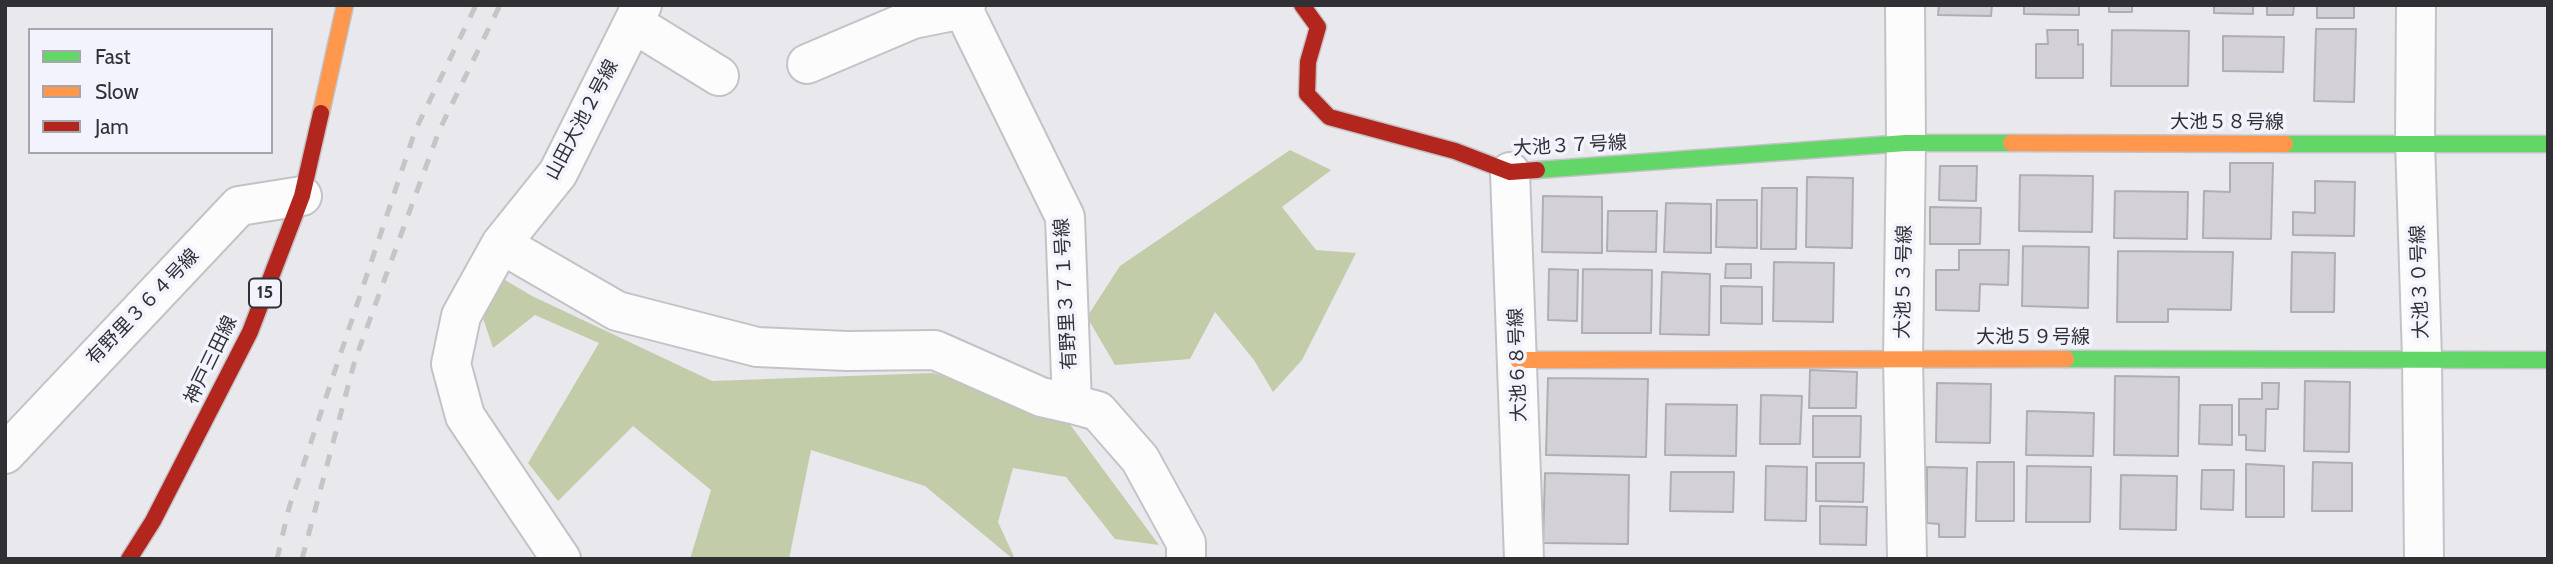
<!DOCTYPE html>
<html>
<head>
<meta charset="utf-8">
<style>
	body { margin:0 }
	#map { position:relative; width:2553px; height:564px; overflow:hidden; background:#e8e8ed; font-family:Cabin,sans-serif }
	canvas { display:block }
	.frame { position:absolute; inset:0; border:7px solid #313135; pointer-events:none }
	.legend { position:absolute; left:28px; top:28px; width:245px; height:126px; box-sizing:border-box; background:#f2f3fd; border:2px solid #a5a5ad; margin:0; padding:9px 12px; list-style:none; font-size:21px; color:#313135 }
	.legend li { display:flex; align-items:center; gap:14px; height:35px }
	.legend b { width:35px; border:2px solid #a5a5ad }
</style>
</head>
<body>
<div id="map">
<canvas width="2553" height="564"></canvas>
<div class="frame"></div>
<ul class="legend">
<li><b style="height:9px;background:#63d668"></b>Fast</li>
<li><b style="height:9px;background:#ff974d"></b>Slow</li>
<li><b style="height:9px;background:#b3261e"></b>Jam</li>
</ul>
</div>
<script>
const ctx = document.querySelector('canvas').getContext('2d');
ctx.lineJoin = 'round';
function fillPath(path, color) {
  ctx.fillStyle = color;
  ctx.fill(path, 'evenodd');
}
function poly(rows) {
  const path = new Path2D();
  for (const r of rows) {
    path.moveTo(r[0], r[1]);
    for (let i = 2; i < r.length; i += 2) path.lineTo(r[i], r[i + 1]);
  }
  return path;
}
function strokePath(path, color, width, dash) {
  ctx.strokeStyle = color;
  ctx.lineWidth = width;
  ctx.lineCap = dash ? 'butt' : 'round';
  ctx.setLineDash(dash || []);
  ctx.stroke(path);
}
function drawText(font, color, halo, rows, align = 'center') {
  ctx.font = font + ' Cabin,"Noto Sans JP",sans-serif';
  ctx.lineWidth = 7;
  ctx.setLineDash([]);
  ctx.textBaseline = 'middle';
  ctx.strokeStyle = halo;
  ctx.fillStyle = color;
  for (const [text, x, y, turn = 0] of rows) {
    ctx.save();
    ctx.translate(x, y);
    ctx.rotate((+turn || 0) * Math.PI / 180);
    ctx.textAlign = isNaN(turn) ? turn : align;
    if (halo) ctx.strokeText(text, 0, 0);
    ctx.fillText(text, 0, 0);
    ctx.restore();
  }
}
fillPath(poly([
	[1290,150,1331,170,1282,207,1316,250,1356,253,1302,360,1273,392,1254,360,1215,312,1190,359,1115,365,1087,317,1120,266],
	[495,274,532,296,712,381,933,373,1063,415,1159,545,1115,539,1066,477,1013,468,998,522,1015,559,1013,559,925,486,811,450,789,559,690,559,711,490,633,426,558,501,528,463,599,343,535,315,493,348,479,306]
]), '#c2cca8');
const building = poly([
	[1939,5,1992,5,1991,16,1938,15,1939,5],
	[2024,5,2079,5,2079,15,2024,14,2024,5],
	[2109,5,2132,5,2132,12,2109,12,2109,5],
	[2214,5,2253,5,2253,14,2214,13,2214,5],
	[2267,5,2294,5,2293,15,2267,15,2267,5],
	[2317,5,2354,5,2354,18,2317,18,2317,5],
	[2316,29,2356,29,2354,102,2314,101,2316,29],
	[2047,30,2078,30,2078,45,2083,44,2083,78,2036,78,2036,44,2048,44,2047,30],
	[2112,30,2189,31,2188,86,2111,86,2112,30],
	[2223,36,2284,37,2283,72,2223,71,2223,36],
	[2230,163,2273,163,2271,239,2203,238,2204,191,2230,192,2230,163],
	[1940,166,1977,166,1976,201,1939,200,1940,166],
	[2020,175,2093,176,2092,232,2019,231,2020,175],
	[1807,177,1853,178,1852,248,1806,247,1807,177],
	[2315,181,2355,182,2354,236,2293,235,2293,212,2315,213,2315,181],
	[1762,188,1797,188,1796,249,1761,249,1762,188],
	[2115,191,2188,192,2187,239,2114,238,2115,191],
	[1543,196,1602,197,1602,253,1542,252,1543,196],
	[1717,200,1757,200,1757,248,1716,247,1717,200],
	[1666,203,1711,204,1711,253,1664,252,1666,203],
	[1930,207,1981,208,1980,244,1930,244,1930,207],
	[1608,211,1657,211,1656,252,1607,251,1608,211],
	[2023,246,2089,247,2088,308,2022,306,2023,246],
	[1959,250,2009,250,2008,285,1980,284,1979,311,1936,310,1936,270,1959,270,1959,250],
	[2118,251,2233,252,2231,310,2168,309,2168,322,2117,322,2118,251],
	[2292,252,2335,253,2334,312,2291,312,2292,252],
	[1774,262,1834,263,1833,322,1773,321,1774,262],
	[1726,264,1751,264,1751,278,1725,278,1726,264],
	[1549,269,1578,270,1577,321,1548,320,1549,269],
	[1583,269,1652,270,1651,333,1582,333,1583,269],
	[1662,272,1710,274,1709,335,1660,334,1662,272],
	[1721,286,1762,287,1762,324,1721,323,1721,286],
	[1810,370,1857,372,1856,408,1809,408,1810,370],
	[2115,376,2179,377,2178,456,2114,455,2115,376],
	[1548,378,1648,379,1646,457,1546,455,1548,378],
	[2305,381,2350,382,2349,452,2304,451,2305,381],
	[1937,383,1991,384,1990,443,1936,442,1937,383],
	[2262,383,2279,383,2278,409,2266,409,2265,451,2246,450,2246,435,2239,435,2239,399,2262,399,2262,383],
	[1761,395,1802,396,1800,444,1760,444,1761,395],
	[1666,404,1737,405,1736,456,1665,455,1666,404],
	[2200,405,2232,405,2232,445,2199,444,2200,405],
	[2027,411,2094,413,2093,456,2026,455,2027,411],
	[1813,416,1861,416,1860,457,1813,457,1813,416],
	[1977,462,2014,462,2014,521,1976,521,1977,462],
	[2313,462,2352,463,2352,511,2312,511,2313,462],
	[1816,463,1864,463,1863,502,1816,501,1816,463],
	[2246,464,2284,466,2284,517,2246,517,2246,464],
	[1766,466,1807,467,1806,521,1765,520,1766,466],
	[2027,466,2091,467,2090,522,2026,522,2027,466],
	[1927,467,1967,468,1965,537,1939,537,1939,524,1927,523,1927,467],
	[2202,470,2234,470,2233,510,2201,509,2202,470],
	[1671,472,1734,472,1733,512,1670,511,1671,472],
	[1545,473,1629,475,1628,544,1543,543,1545,473],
	[2121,475,2177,476,2176,530,2120,529,2121,475],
	[1820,506,1867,507,1866,545,1820,544,1820,506]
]);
fillPath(building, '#d3d1d5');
strokePath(building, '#afaeb2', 2);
const street = poly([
	[966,5,963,9,1065,217,1072,404,1098,411,1140,459,1186,543,1186,559],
	[1905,5,1906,143,1903,358,1907,559],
	[2416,5,2415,142,2422,358,2424,559],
	[633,23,719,76],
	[807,64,913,19,963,9],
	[1510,172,1524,559],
	[501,244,617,311,757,347,847,351,935,350,1041,397,1072,404],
	[5,454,239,206,302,196],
	[561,559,465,416,451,364,461,316,501,244,558,173,642,5]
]);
const fast = poly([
	[2285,144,2548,144],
	[1537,170,1906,143,2011,143],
	[2066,359,2548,360]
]);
const slow = poly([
	[321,113,345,5],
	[2011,143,2285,144],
	[1518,360,2066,359]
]);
const jam = poly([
	[1302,5,1318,27,1308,62,1307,94,1329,117,1455,151,1510,172,1537,170],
	[129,559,153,521,250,332,302,196,321,113]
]);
strokePath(street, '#c3c3c7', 42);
strokePath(fast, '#c3c3c7', 19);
strokePath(slow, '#c3c3c7', 19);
strokePath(jam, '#c3c3c7', 19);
strokePath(street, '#fcfcfc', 38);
strokePath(fast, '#63d668', 16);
strokePath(slow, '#ff974d', 16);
strokePath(jam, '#b3261e', 16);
strokePath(poly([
	[277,559,289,508,415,131,476,5],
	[302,559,355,360,439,131,500,5]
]), '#c5c5c6', 5, [12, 12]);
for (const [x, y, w] of [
	[265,293,32]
]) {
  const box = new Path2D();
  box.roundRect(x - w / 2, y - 14.5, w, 29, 5);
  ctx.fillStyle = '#f2f3fd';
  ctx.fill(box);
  strokePath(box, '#313135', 2);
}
drawText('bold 18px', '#313135', null, [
	["15",265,293]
]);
drawText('19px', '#313135', '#f2f3fd', [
	["山田大池２号線",582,120,-62],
	["大池５８号線",2227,122],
	["大池３７号線",1570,146,-3],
	["大池５３号線",1904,282,-89],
	["大池３０号線",2420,282,-92],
	["有野里３７１号線",1066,294,-93],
	["有野里３６４号線",143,307,-46],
	["大池５９号線",2033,337],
	["神戸三田線",211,360,-64],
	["大池６８号線",1518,365,-92]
]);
</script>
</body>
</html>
